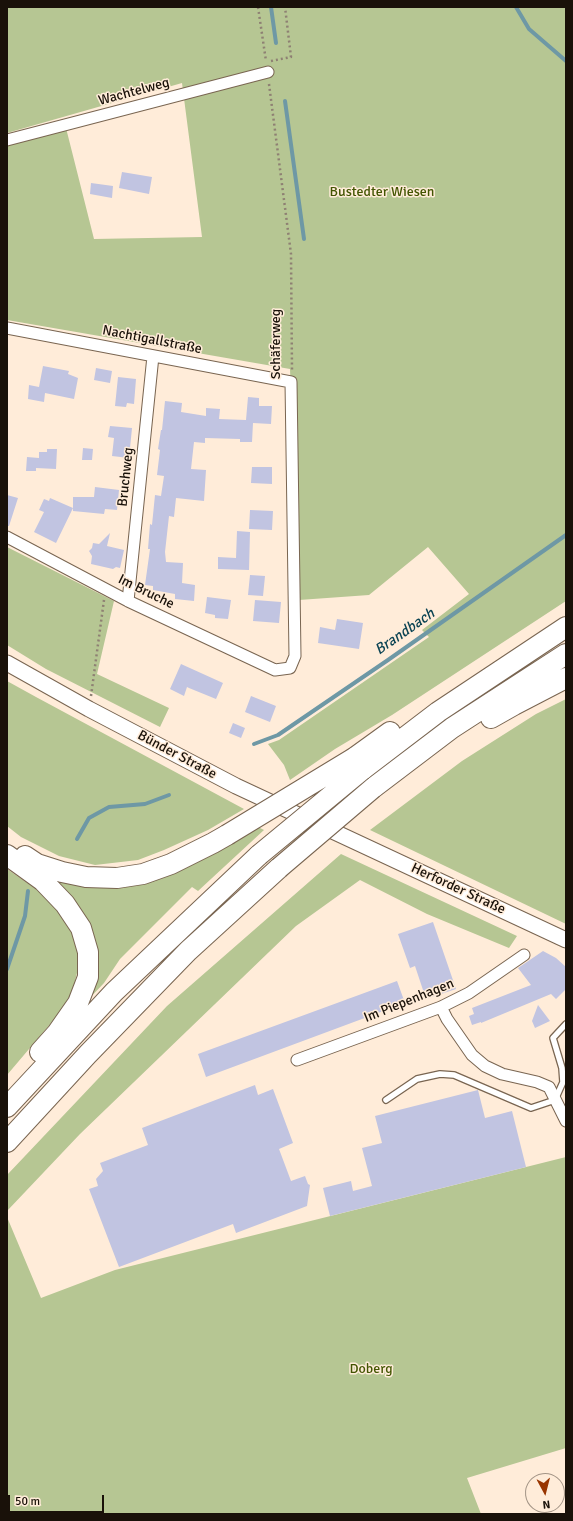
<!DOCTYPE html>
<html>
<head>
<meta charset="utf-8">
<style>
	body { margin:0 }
	#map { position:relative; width:573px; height:1521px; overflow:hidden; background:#ffecd9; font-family:Signika,sans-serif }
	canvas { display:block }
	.frame { position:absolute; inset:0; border:8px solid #191109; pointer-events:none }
	.north { position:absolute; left:525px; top:1473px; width:40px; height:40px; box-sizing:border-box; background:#ffecd9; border:1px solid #a39486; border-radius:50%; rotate:173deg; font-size:11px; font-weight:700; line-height:16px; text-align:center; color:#191109 }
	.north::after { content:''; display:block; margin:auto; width:14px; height:18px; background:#993500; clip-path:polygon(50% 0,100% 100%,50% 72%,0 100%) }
	.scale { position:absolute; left:8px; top:1495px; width:96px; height:18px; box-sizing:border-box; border:2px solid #191109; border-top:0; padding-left:5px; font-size:12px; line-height:14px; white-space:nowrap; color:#191109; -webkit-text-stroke:3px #ffecd9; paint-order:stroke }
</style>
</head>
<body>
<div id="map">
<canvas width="573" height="1521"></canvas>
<div class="frame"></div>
<div class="north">N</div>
<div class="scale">50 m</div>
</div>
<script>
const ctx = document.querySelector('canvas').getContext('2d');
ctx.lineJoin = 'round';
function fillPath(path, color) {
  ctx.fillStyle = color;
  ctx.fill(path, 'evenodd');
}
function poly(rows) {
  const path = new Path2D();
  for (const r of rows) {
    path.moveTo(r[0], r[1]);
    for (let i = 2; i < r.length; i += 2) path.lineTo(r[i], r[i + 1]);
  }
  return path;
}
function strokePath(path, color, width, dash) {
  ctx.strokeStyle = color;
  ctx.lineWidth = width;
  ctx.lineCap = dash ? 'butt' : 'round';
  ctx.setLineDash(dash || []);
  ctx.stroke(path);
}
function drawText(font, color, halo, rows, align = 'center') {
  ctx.font = font + ' Signika,sans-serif';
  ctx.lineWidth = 3;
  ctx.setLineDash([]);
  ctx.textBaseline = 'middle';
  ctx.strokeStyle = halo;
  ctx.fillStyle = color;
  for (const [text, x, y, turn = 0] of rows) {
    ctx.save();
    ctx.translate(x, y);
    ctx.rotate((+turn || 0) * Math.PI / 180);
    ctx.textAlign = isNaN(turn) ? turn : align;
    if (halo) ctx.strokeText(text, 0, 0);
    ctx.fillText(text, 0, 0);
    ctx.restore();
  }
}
fillPath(poly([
	[7,7,566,7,566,601,392,715,335,749,290,780,284,765,268,744,279,740,429,637,422,630,469,594,428,547,369,595,299,600,290,369,7,320,7,144,66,128,94,239,202,237,182,83,7,133],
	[7,547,114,601,97,674,169,708,160,727,46,669,7,645],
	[7,681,36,697,244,809,208,830,164,850,138,860,95,865,59,856,21,837,7,826],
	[566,699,566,924,370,830,462,761,536,714],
	[256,826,264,830,198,891,192,887,120,959,104,983,85,1003,94,972,43,871,101,884],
	[341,854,517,936,509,948,427,914,360,880,296,926,80,1134,7,1211,7,1175,167,1006],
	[7,869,36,889,58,910,73,933,78,952,77,973,73,989,68,1003,7,1075],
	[566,1157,566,1448,467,1478,481,1514,7,1514,7,1217,41,1298,115,1270]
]), '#b6c693');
strokePath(poly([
	[271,7,276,43],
	[516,7,529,29,566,61],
	[285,101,304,239],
	[254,744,278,735,388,660,566,535],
	[77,839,89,818,109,807,145,804,169,795],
	[7,969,25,916,28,891]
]), '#6e98a5', 4);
fillPath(poly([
	[122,172,152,177,149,194,119,188],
	[91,183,113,186,112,198,90,194],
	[43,366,69,371,68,374,78,378,74,399,45,393,44,402,28,399,29,385,39,387],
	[96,368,112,371,110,383,94,380],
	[118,377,136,379,134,404,127,403,126,407,115,406],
	[248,397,259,398,259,406,272,406,271,424,253,423,252,442,240,442,240,439,205,438,205,443,194,442,191,469,206,470,204,501,176,498,174,517,169,516,165,552,166,562,183,563,182,583,195,585,194,601,175,599,175,594,153,590,153,586,145,585,150,549,148,549,150,524,152,525,155,495,161,496,164,476,157,475,160,450,158,449,161,430,162,430,165,401,182,403,181,412,206,416,206,408,220,409,219,419,246,420],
	[110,426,132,428,129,458,112,456,114,438,108,437],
	[83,448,93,449,92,460,82,460],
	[47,449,57,449,56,469,36,468,36,471,26,471,27,457,39,458,39,452,47,452],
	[252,467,272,467,272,484,251,483],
	[95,487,119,490,117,510,105,509,104,514,73,511,73,497,94,497],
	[7,495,18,498,9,526,7,526],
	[50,498,73,508,56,543,34,532,44,512,39,510,44,499,49,501],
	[250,510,273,511,272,530,249,529],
	[237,531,250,532,249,570,218,569,218,557,236,558],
	[110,533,107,546,124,550,120,568,116,567,113,569,91,564,92,556,89,551,92,548,93,543,99,544],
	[250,575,265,576,263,596,248,595],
	[207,597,231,600,228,619,215,618,215,615,205,613],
	[255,600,281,602,279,623,253,621],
	[337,619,363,623,359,649,318,643,320,627,335,630],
	[181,664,223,683,216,699,189,688,187,687,184,696,170,689],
	[251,696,276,706,270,722,245,712],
	[233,723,245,728,241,738,229,733],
	[433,922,456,989,426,999,415,966,410,968,398,934],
	[543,951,556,958,566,967,566,989,556,999,551,994,481,1023,481,1022,472,1025,469,1016,474,1014,472,1008,531,985,518,968],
	[397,981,405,1003,206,1077,198,1054],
	[538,1005,550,1021,535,1028,532,1021],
	[255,1085,258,1095,273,1089,293,1143,279,1149,291,1181,305,1176,308,1184,310,1185,307,1206,236,1233,233,1224,119,1267,89,1189,98,1186,96,1179,103,1171,100,1163,148,1145,142,1128],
	[478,1090,485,1118,512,1111,526,1167,330,1216,323,1188,351,1181,353,1191,372,1186,362,1148,382,1143,375,1116]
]), '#c1c4e1');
const lane = poly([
	[386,1100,417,1079,440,1074,454,1075,531,1108,555,1100,563,1082,562,1068,553,1038,566,1024]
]);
const street = poly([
	[7,140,268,72],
	[7,328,291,382,295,656,290,668,275,670,128,601,7,537],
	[128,601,153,356],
	[441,1007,447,1019,472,1055,485,1066,502,1074,537,1082,549,1087,566,1121],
	[297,1060,441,1007,469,993,524,955]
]);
const secondary = poly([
	[7,663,89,709,236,786,566,940]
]);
const highway = poly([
	[491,718,514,705,566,678],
	[354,758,390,732],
	[362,770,438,712,566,627],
	[373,788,452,728,566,654],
	[7,855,43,881,65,904,81,928,88,952,88,977,78,1003,57,1033,40,1052],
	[25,856,37,864,62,872,86,877,117,878,143,874,171,864,213,843,227,835],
	[7,1107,114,992,259,855],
	[7,1142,88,1054,188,951,279,868]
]);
strokePath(lane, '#796551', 8);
strokePath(street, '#796551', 13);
strokePath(secondary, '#796551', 17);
strokePath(highway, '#796551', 22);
strokePath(poly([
	[258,7,266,61],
	[271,61,291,57,285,7],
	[269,84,291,254,292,371],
	[91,696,104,600]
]), '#8e8073', 2.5, [2, 3]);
strokePath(lane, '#fff', 5.5);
strokePath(street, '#fff', 11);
strokePath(secondary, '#fff', 15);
strokePath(highway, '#fff', 20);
const highwayBridge = poly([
	[227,835,354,758],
	[259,855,362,770],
	[279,868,373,788]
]);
strokePath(highwayBridge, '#796551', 22, []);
strokePath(highwayBridge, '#fff', 20);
drawText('14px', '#191109', '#ffecd9', [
	["Wachtelweg",134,92,-15],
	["Nachtigallstraße",152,340,11],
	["Schäferweg",276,344,-90],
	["Bruchweg",126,477,-84],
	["Im Bruche",146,592,26],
	["Bünder Straße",177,755,28],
	["Herforder Straße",458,889,25],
	["Im Piepenhagen",409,1001,-22]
]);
drawText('14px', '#435502', '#ffecd9', [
	["Bustedter Wiesen",382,192],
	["Doberg",371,1369]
]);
drawText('italic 15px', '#0b4353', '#ffecd9', [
	["Brandbach",405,632,-35]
]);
</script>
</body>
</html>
